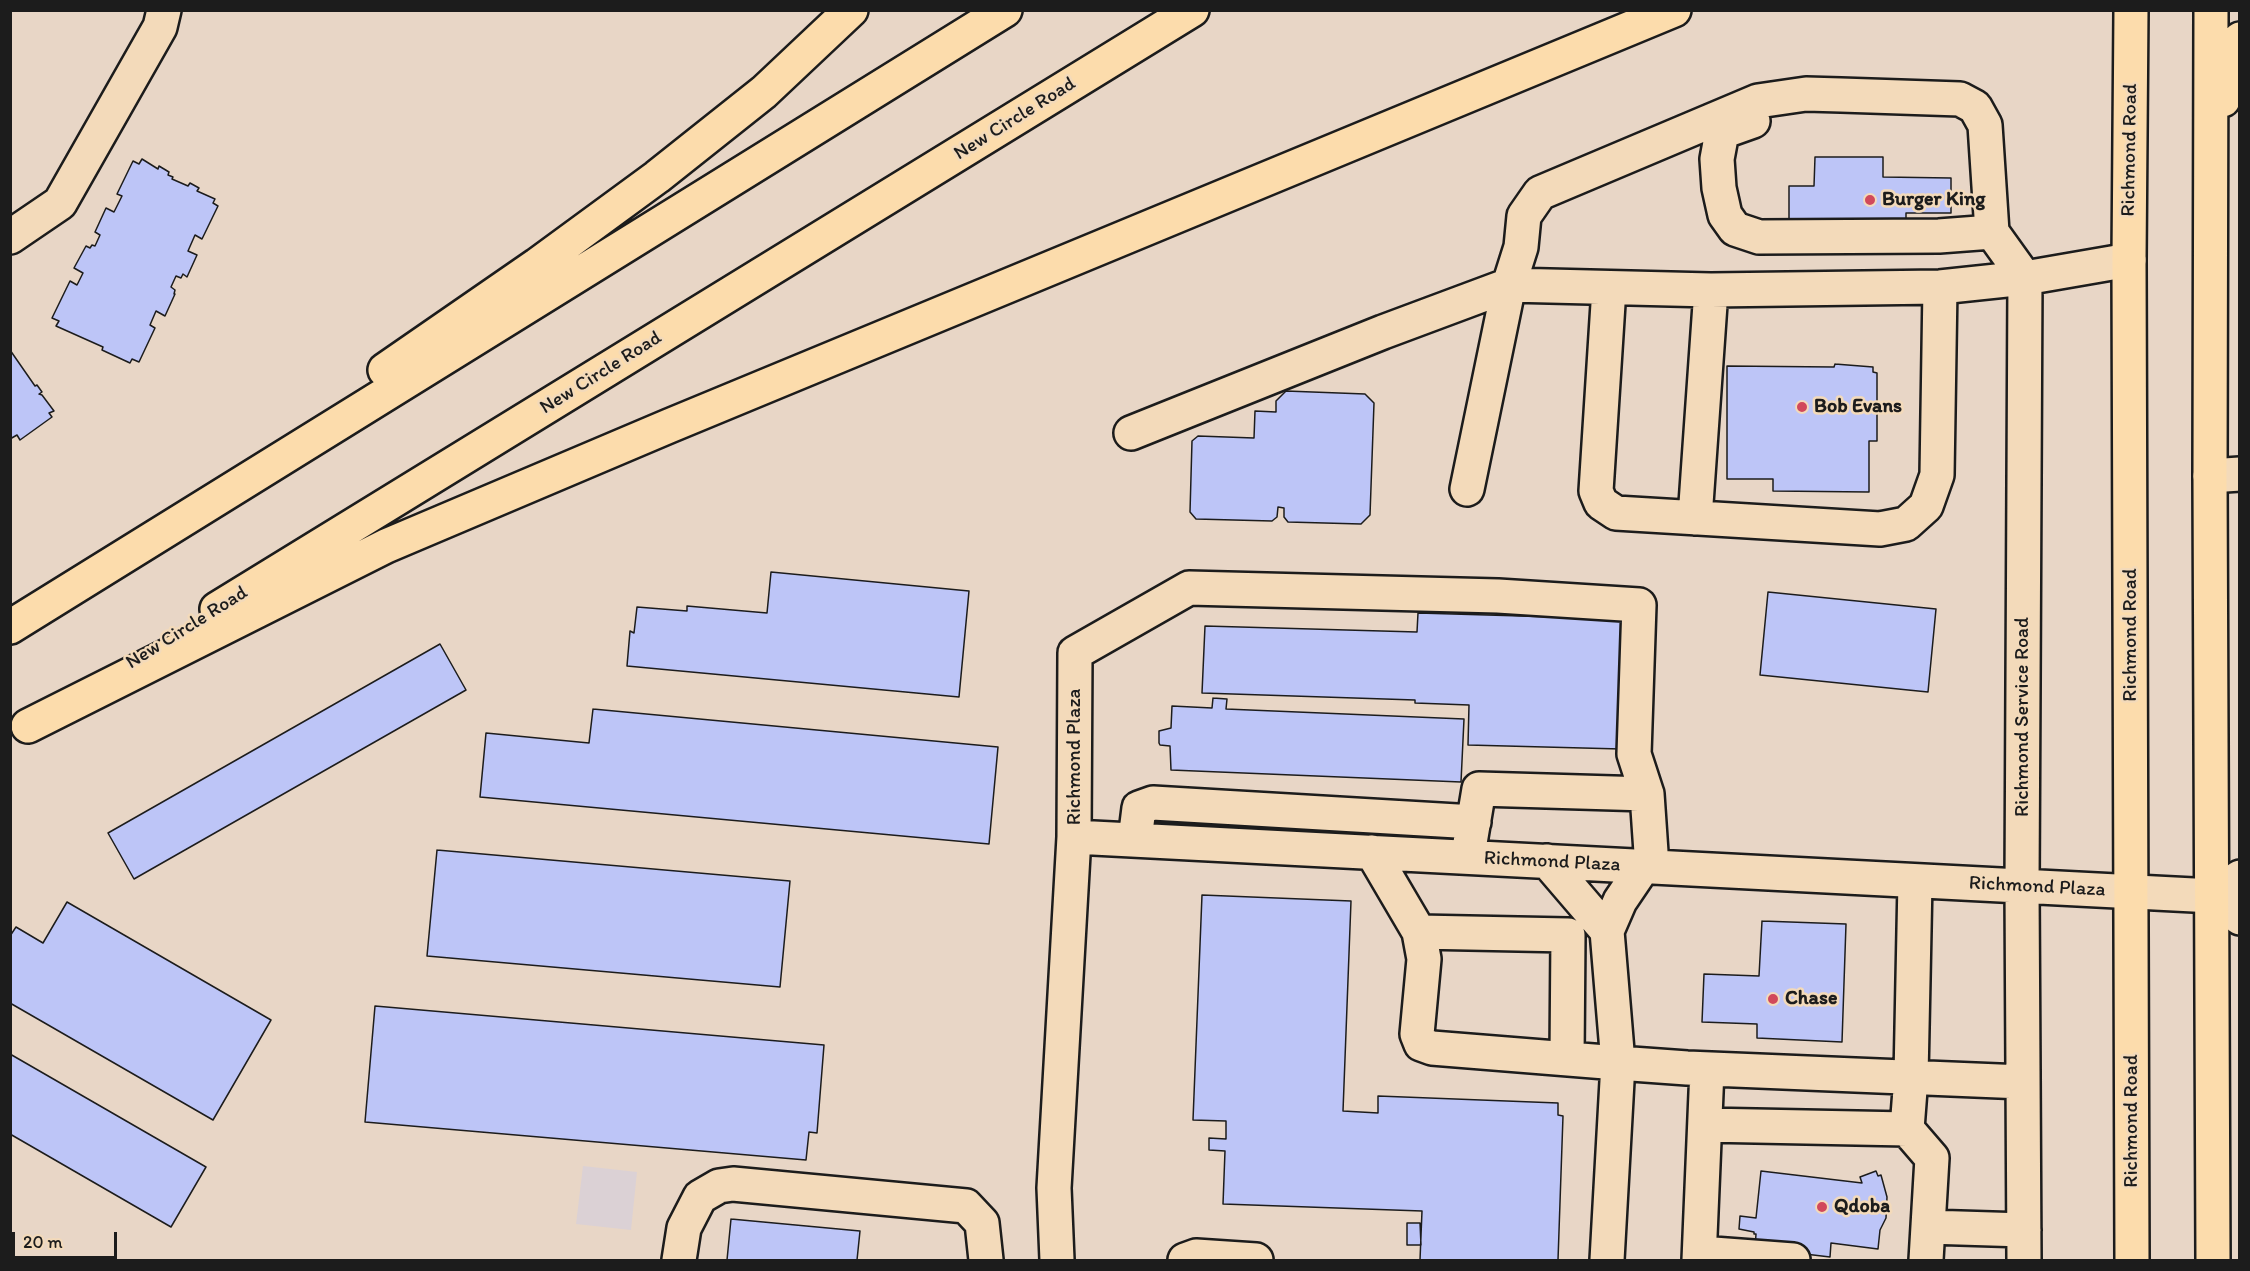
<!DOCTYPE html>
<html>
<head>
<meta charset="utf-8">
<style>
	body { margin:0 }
	#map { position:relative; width:2250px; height:1271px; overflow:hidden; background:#e8d6c6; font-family:Itim,sans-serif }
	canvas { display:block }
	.frame { position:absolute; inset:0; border:12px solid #1c1c1c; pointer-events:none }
	.scale { position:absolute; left:12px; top:1232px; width:105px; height:27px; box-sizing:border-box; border:3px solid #1c1c1c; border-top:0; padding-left:8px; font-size:18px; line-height:21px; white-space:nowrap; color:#1c1c1c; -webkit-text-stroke:4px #f3daba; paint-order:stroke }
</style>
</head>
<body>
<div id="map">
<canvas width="2250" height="1271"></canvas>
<div class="frame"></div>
<div class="scale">20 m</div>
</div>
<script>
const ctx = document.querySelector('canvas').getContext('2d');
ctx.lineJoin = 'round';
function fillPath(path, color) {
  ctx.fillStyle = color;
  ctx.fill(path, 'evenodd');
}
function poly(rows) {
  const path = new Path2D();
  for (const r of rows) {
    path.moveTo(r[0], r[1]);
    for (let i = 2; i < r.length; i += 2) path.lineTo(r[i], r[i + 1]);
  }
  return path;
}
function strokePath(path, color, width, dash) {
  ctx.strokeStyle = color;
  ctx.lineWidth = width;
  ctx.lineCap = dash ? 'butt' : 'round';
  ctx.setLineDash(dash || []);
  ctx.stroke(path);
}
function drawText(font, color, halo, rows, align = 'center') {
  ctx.font = font + ' Itim,sans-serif';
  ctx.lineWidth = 5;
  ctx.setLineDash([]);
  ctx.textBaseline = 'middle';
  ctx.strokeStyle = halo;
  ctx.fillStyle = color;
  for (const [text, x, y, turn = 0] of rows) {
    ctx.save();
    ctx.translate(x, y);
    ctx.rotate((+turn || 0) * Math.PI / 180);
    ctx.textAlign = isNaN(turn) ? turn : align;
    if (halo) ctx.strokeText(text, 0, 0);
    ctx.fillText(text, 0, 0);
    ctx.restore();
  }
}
fillPath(poly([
	[583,1166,637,1172,631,1230,576,1224]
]), '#dbd1d5');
const building = poly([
	[1815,157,1883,157,1883,177,1951,178,1951,213,1906,213,1906,224,1789,223,1789,186,1814,186,1815,157],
	[142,159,158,169,159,166,169,172,168,175,173,177,172,179,188,186,190,183,199,188,197,191,215,199,213,203,218,206,202,239,195,235,188,251,197,255,187,277,183,274,181,278,176,276,171,287,175,290,174,294,175,294,165,316,156,311,150,325,155,328,139,362,132,359,130,363,102,350,103,347,56,326,59,321,52,318,70,281,77,285,83,273,74,268,86,246,90,248,92,245,95,246,100,235,95,232,106,208,114,212,122,196,117,194,133,161,139,164,142,159],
	[10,350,35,386,37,385,42,392,39,394,42,395,54,411,49,413,52,417,20,440,17,435,10,439,10,350],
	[1835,364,1873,367,1873,372,1877,373,1877,441,1869,441,1869,492,1773,491,1773,479,1727,479,1727,366,1834,367,1835,364],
	[1286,391,1365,394,1374,403,1370,515,1361,524,1288,522,1284,517,1284,508,1278,507,1277,517,1272,521,1196,519,1190,512,1192,441,1198,436,1254,438,1255,411,1276,412,1276,401,1286,391],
	[771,572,969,591,959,697,627,666,630,631,634,633,637,607,687,611,687,606,767,613,771,572],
	[1768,592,1936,609,1928,692,1760,675,1768,592],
	[1418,613,1625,619,1621,749,1468,745,1469,705,1415,703,1415,700,1202,693,1205,626,1417,632,1418,613],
	[440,644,466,690,134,879,108,833,440,644],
	[1213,698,1227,699,1226,709,1464,719,1461,782,1171,770,1170,746,1160,745,1159,743,1159,731,1171,728,1172,706,1212,708,1213,698],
	[593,709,998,747,989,844,480,797,486,733,589,743,593,709],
	[437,850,790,881,780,987,427,956,437,850],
	[1202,895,1351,901,1343,1111,1378,1113,1378,1096,1558,1103,1558,1115,1563,1116,1558,1260,1420,1260,1422,1211,1223,1204,1225,1151,1209,1150,1209,1138,1226,1139,1226,1121,1193,1120,1202,895],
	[67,902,271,1020,213,1120,10,1003,10,936,16,927,43,943,67,902],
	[1762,921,1846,924,1842,1042,1757,1038,1757,1024,1702,1022,1704,974,1759,976,1762,921],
	[375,1006,824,1045,817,1133,809,1132,806,1160,365,1122,375,1006],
	[10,1054,206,1167,171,1227,10,1134,10,1054],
	[1761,1171,1862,1183,1860,1177,1876,1171,1878,1176,1881,1175,1887,1197,1886,1218,1880,1230,1878,1249,1831,1243,1830,1257,1755,1248,1756,1234,1754,1234,1754,1232,1739,1229,1740,1216,1756,1218,1761,1171],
	[731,1219,860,1231,857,1260,727,1260,731,1219],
	[1407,1223,1420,1223,1421,1245,1407,1245,1407,1223]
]);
fillPath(building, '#bdc5f7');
strokePath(building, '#1c1c1c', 1.5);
const minor = poly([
	[1753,121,1722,132,1717,159,1719,188,1725,215,1735,229,1759,237,1939,236,1992,232],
	[10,237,60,203,160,27,164,10],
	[1609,288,1596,491,1601,503,1616,513,1880,529,1906,524,1926,506,1937,475,1940,287],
	[1131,433,1383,332,1509,285,1711,290,1940,287,2025,278],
	[2210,476,2240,474],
	[1467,489,1509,285,1521,247,1524,216,1540,193,1758,101,1806,94,1841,95,1960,99,1975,107,1985,125,1992,232,2025,278],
	[1695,518,1711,290],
	[1647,794,1634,754,1639,605,1498,596,1189,588,1075,653,1074,837,2213,896],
	[1135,840,1139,808,1153,803,1474,822],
	[1470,843,1479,789,1647,794,1652,867],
	[1372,852,1419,932,1424,959,1417,1034,1421,1044,1432,1048,1618,1063,1607,1260],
	[1547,861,1607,931],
	[1643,867,1620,901,1607,931,1618,1063,1687,1068,2023,1082],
	[2213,896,2240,918],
	[2213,896,2240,877],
	[1419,932,1568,935,1567,1058],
	[1705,1125,1907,1129,1911,1077,1915,881],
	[1907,1129,1932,1158,1926,1260],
	[1928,1227,2024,1230],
	[1700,1253,1793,1260],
	[679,1260,684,1228,700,1197,719,1186,733,1184,966,1206,982,1223,986,1260],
	[1057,1260,1054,1188,1074,837],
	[1185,1260,1196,1256,1256,1260],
	[1699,1260,1707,1069],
	[2024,1260,2022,886,2025,278,2129,260]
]);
const highway = poly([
	[2131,10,2129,260,2132,1260],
	[2211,10,2210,476,2213,1260],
	[2223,100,2240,39],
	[385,370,537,265,657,177,764,92,851,10],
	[217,609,1192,10],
	[10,627,1005,10],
	[28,726,386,546,669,426,1674,10]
]);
strokePath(minor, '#1c1c1c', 38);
strokePath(highway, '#1c1c1c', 38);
strokePath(minor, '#f3daba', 33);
strokePath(highway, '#fcdcac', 33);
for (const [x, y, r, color] of [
	[1870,200,6,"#d1495b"],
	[1802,407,6,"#d1495b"],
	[1773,999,6,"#d1495b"],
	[1822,1207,6,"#d1495b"]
]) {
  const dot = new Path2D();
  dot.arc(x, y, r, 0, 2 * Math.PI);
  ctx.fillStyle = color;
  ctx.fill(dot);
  strokePath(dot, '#f3daba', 2);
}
drawText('20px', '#1c1c1c', '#f3daba', [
	["New Circle Road",1015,119,-32],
	["Richmond Road",2130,150,-89],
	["New Circle Road",601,373,-32],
	["New Circle Road",187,628,-32],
	["Richmond Road",2131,635,-90],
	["Richmond Service Road",2023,717,-90],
	["Richmond Plaza",1075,757,-90],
	["Richmond Plaza",1552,862,3],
	["Richmond Plaza",2037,887,3],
	["Richmond Road",2132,1121,-90]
]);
drawText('bold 20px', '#1c1c1c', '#f3daba', [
	["Burger King",1882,200],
	["Bob Evans",1814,407],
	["Chase",1785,999],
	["Qdoba",1834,1207]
], 'left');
</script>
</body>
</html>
